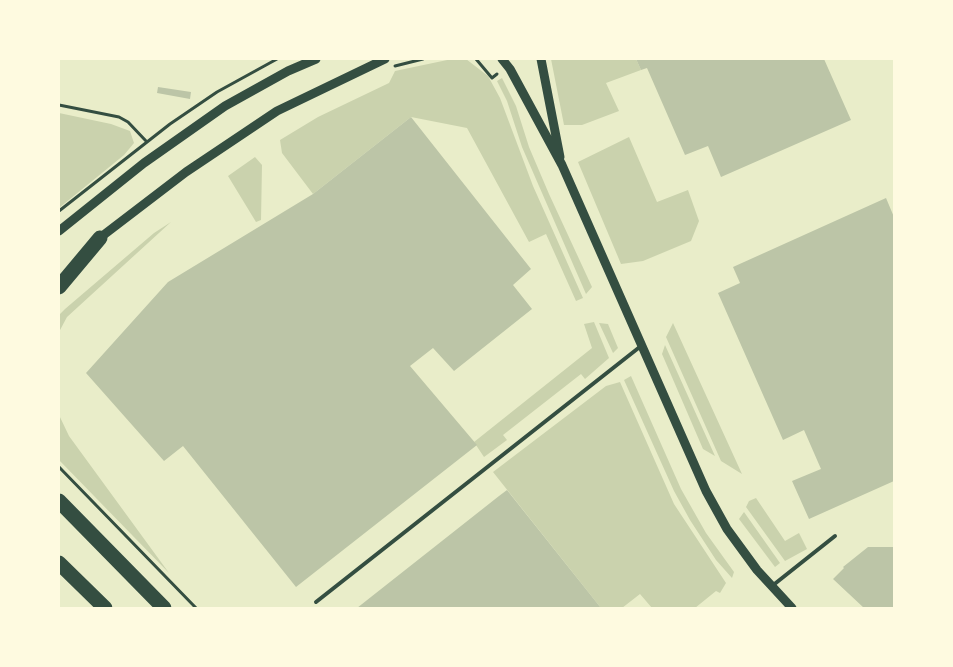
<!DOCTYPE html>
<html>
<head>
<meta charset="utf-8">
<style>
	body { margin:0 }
	#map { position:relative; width:953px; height:667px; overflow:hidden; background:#e9edc9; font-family:Barlow,sans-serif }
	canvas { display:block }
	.frame { position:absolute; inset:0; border:60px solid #fefae0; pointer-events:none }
</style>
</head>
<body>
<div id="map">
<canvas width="953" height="667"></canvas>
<div class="frame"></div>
</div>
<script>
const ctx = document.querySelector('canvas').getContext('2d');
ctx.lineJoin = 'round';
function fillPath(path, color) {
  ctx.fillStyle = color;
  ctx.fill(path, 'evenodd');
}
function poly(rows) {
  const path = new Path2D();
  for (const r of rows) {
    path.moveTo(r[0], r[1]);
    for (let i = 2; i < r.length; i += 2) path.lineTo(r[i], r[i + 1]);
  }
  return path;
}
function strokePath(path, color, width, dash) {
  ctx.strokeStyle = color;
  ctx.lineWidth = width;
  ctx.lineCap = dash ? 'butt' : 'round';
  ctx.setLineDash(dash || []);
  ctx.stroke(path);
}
fillPath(poly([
	[452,59,466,59,488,76,500,98,533,186,583,298,576,301,546,234,529,242,467,128,411,117,313,194,282,153,280,140,318,117,389,83,395,71],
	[551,59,636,59,641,70,606,83,619,111,582,125,564,125],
	[502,78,516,106,529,147,549,194,592,287,586,294,522,147,507,101,497,81],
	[59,113,111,124,130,131,134,143,124,155,59,208],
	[629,137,657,202,688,190,699,221,691,241,643,261,621,264,578,162],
	[255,157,262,165,261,220,256,222,228,176],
	[171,222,67,317,59,332,59,315,65,309,154,233],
	[594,322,609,358,585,379,581,374,503,435,507,440,484,457,474,442,592,348,584,324],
	[599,323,608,324,618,348,613,353],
	[673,323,742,474,721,461,666,337],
	[665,345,715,456,703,449,662,354],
	[631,376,681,489,706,533,734,572,732,578,716,560,690,520,674,491,624,380],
	[620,382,674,504,726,583,720,593,716,591,695,608,652,608,640,594,622,608,601,608,493,472,606,386],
	[59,415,69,436,169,573,59,460],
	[756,498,785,541,799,533,807,549,785,561,746,507,749,501],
	[744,512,780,563,775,567,739,519]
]), '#cad2ad');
fillPath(poly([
	[636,59,824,59,851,120,721,177,708,146,685,155,647,68,641,70],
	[158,87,191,92,190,99,157,93],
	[411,117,531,269,513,285,532,309,454,371,433,348,410,366,477,445,296,587,183,446,164,461,86,373,168,282,313,194],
	[886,198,894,217,894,481,809,519,792,481,821,469,804,430,783,440,718,293,740,283,733,267],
	[507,490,601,608,357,608,499,496],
	[868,547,894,547,894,608,864,608,833,579,844,568,843,567]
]), '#bcc5a7');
strokePath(poly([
	[476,59,492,78,497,74],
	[395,66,423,59],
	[59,105,119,117,128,122,146,141],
	[59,211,170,124,217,92,277,59],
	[59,467,196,608]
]), '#344e41', 3);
strokePath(poly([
	[772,586,835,536],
	[316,602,641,346]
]), '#344e41', 4);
strokePath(poly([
	[502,59,510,69,562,165,706,491,727,529,757,570,792,608],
	[541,59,560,157],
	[59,231,144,163,225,106,288,71,316,59],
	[97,240,186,172,277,111,385,59]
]), '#344e41', 9);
strokePath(poly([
	[59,287,100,238],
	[59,501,164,608],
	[59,563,105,608]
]), '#344e41', 15);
</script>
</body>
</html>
